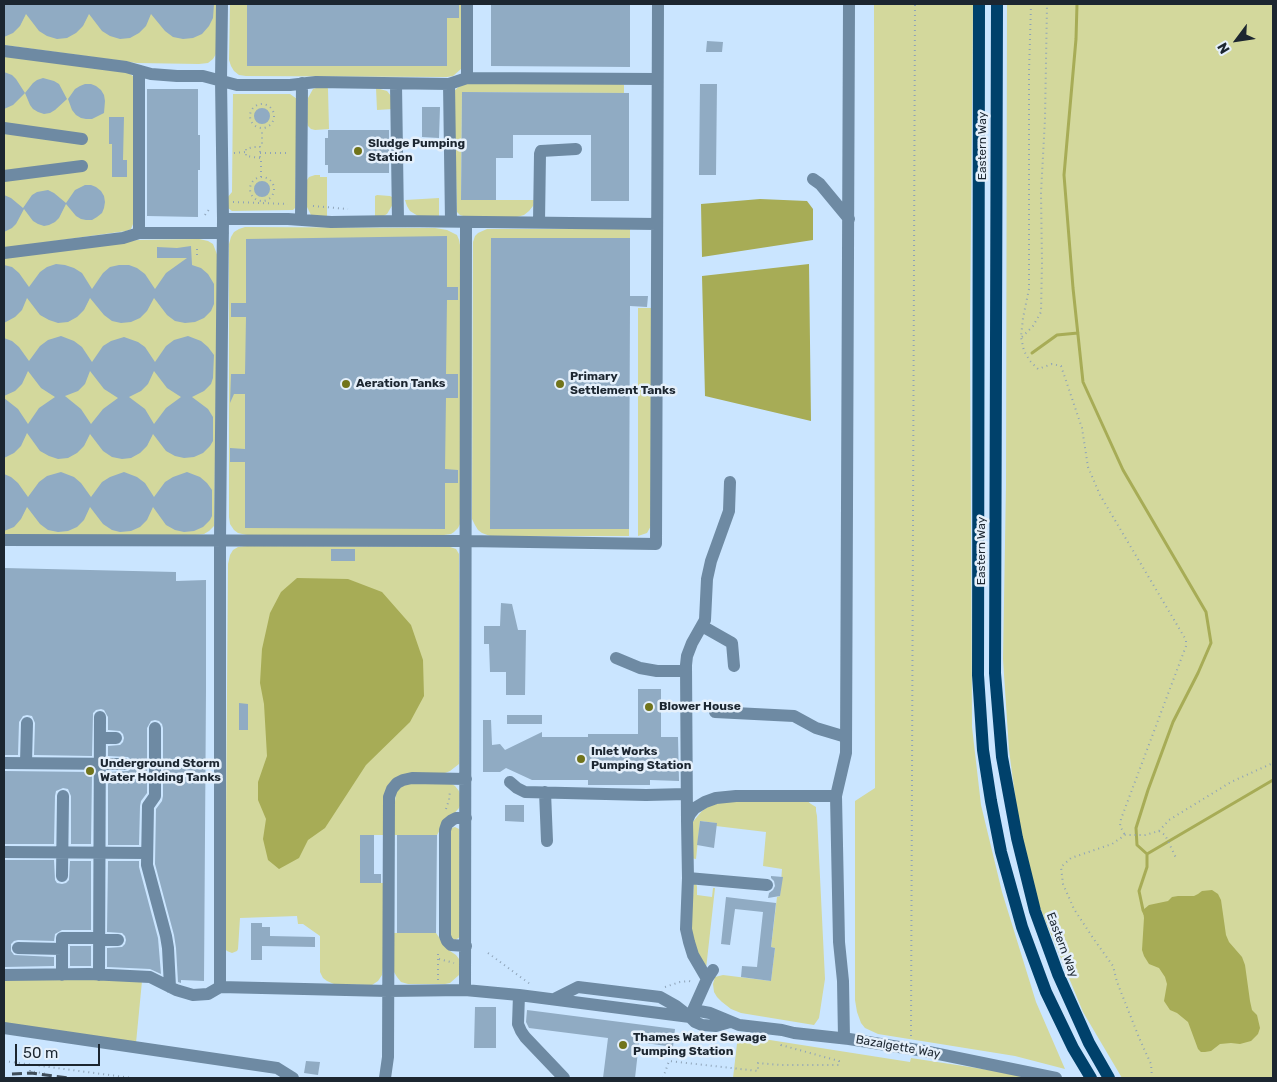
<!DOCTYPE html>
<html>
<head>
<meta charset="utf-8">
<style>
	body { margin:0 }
	#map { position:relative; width:1277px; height:1082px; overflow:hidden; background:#cae5ff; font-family:Rubik,sans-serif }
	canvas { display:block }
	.frame { position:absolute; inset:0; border:5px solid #1c2630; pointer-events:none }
	.north { position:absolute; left:1212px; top:15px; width:50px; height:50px; -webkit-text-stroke:4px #e5f0fb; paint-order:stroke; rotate:239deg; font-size:14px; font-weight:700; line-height:20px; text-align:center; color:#1c2630 }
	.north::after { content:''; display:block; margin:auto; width:18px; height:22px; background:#1c2630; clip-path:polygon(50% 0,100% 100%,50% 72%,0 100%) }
	.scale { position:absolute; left:15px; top:1044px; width:85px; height:22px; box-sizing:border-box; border:2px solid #1c2630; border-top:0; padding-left:6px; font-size:15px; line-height:18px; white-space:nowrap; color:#1c2630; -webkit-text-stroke:4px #e5f0fb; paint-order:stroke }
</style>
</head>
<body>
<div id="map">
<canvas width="1277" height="1082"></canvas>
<div class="frame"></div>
<div class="north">N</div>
<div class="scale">50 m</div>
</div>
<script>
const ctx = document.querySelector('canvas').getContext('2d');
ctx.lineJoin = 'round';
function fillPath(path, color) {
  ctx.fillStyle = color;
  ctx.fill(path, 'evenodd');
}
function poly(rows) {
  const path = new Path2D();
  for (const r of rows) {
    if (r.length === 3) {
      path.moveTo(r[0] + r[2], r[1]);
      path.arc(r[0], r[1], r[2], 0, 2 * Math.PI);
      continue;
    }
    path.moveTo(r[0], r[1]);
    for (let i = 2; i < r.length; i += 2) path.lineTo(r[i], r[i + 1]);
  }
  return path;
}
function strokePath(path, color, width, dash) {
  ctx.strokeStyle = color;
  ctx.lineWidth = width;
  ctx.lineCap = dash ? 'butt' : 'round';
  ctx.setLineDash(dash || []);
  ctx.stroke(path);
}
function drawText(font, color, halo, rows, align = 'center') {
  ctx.font = font + ' Rubik,sans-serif';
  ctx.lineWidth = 5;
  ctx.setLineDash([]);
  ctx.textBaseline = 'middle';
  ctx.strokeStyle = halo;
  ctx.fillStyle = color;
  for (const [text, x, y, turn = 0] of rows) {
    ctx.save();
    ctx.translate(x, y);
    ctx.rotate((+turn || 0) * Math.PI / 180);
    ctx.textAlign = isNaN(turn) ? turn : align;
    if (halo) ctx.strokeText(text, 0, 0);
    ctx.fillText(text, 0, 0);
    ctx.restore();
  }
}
fillPath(poly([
	[4,4,218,4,216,54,213,59,208,63,199,64,137,63,4,45],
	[230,4,464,4,461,69,453,76,447,77,246,76,239,75,234,71,231,66,229,60],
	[874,4,973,4,970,332,972,727,981,805,1002,892,1036,1002,1065,1069,1015,1056,878,1034,865,1028,861,1023,857,1012,855,1000,855,801,875,788],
	[1007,4,1273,4,1273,1078,1122,1078,1083,1012,1025,871,1009,750,1003,659,1006,485],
	[4,55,129,73,134,77,133,224,131,229,126,231,4,248],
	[462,84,621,84,624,85,624,93,462,92,461,200,534,200,533,206,529,211,524,215,517,217,466,217,460,215,457,212,454,91],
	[327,86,328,89,329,129,315,130,311,129,308,126,307,122,308,98,313,89,319,87],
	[376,88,387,91,391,96,393,109,377,110],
	[233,94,290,94,297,99,295,208,293,210,232,211,228,208,227,198,232,192],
	[315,175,320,175,320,177,327,177,327,217,311,215,307,207,307,180,309,177],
	[377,195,390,196,392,197,393,204,387,214,381,217,375,218,375,196],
	[439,198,439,216,418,216,410,211,407,206,405,200],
	[245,227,435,228,447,230,457,235,459,240,460,245,461,522,458,528,454,532,451,534,444,535,247,535,238,533,234,530,230,524,229,517,229,244,231,237,234,232,239,229],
	[487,229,630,229,630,238,491,529,629,529,629,536,490,536,482,533,478,530,475,525,472,519,473,242,475,236,478,233],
	[199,239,208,241,213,244,218,257,214,526,209,531,204,534,196,535,4,535,4,257,137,240],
	[638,308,653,308,652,524,647,533,638,536],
	[246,546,450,547,456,549,459,554,459,764,450,771,445,773,400,778,383,835,360,835,360,883,385,883,383,967,382,975,378,981,372,985,334,984,327,981,323,978,320,972,320,936,303,924,298,924,297,916,240,918,238,949,237,951,232,953,227,951,225,949,228,564,230,555,233,550,238,547],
	[404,783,450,783,455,786,459,791,461,797,461,803,459,808,441,828,437,835,392,835,396,791],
	[805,799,811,804,816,807,816,811,817,816,825,979,819,1018,814,1025,741,1013,731,1009,722,1002,717,997,714,992,713,984,715,977,723,975,771,981,775,948,771,947,777,897,780,896,782,869,763,866,766,832,716,826,716,823,700,821,696,859,691,858,691,824,702,811,709,806,719,803,743,800],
	[455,827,459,829,460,937,455,940,451,937,450,831,452,828],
	[695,875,697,887,697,895,712,897,713,888,715,888,706,969,699,960,690,928],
	[392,933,436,933,447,949,456,955,459,959,459,975,450,983,445,984,408,984,401,982,397,977,394,972],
	[4,977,142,981,136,1043,4,1024],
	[738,1035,910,1062,911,1058,996,1071,1028,1078,733,1078]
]), '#d3d89c');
fillPath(poly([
	[760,199,807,201,813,209,813,240,702,257,701,204],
	[809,264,811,421,705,396,702,276],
	[297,578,348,579,382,592,411,625,423,660,424,696,410,722,366,765,325,828,308,840,299,858,279,869,268,860,263,839,266,819,258,800,258,782,267,756,264,704,260,683,262,649,270,613,281,592],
	[1212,890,1218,894,1221,900,1226,935,1229,942,1242,957,1245,965,1250,1001,1252,1010,1257,1015,1260,1028,1258,1034,1251,1041,1240,1044,1231,1043,1220,1044,1211,1051,1205,1052,1201,1052,1198,1049,1188,1022,1177,1013,1170,1010,1164,1001,1167,984,1165,977,1159,968,1149,964,1144,956,1142,950,1144,918,1143,910,1149,905,1168,901,1172,897,1178,896,1194,896,1198,894,1202,891]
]), '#a7ac56');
strokePath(poly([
	[1077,4,1076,39,1064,175,1073,288,1083,382,1123,470,1206,612,1211,643,1198,673,1173,722,1148,790,1136,828,1137,845,1147,854,1147,867,1139,891,1143,910,1145,914],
	[1032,353,1057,335,1078,333],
	[1147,854,1273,780]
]), '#a7ac56', 3);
fillPath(poly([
	[4,4,214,4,213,18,209,26,202,34,193,38,183,39,173,37,165,31,151,14,146,26,139,33,130,38,120,39,110,36,102,31,89,14,83,26,76,33,67,38,57,39,47,36,39,31,26,14,20,26,13,33,4,37],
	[247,4,459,4,459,18,447,18,447,66,247,66],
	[491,4,630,4,630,67,491,66],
	[707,41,723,42,722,52,706,52],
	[4,72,12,75,16,79,25,93,13,105,4,109],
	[43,78,54,81,59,84,67,99,55,110,50,113,44,114,38,112,33,109,30,105,25,93,33,83,37,80],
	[85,84,91,84,96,86,101,90,104,95,105,101,104,113,92,119,86,119,81,118,76,115,72,110,68,99,75,89,80,86],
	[700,84,717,84,716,175,699,175],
	[147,89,198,89,198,135,200,135,200,170,198,170,198,217,147,216],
	[462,92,629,93,629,201,591,201,591,135,513,135,513,158,496,158,496,200,461,200],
	[422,107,440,107,439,138,422,137],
	[262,116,8],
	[109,117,124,117,123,160,127,160,127,177,112,177,112,144,109,144],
	[328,130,389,130,389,173,328,173,328,165,325,165,325,138,328,138],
	[262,189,8],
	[85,185,91,185,96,187,101,191,104,196,105,202,104,208,102,213,97,217,92,220,86,220,81,219,76,216,66,204,59,218,55,222,49,225,44,226,38,224,33,221,24,209,16,224,12,228,4,232,4,195,11,198,23,208,32,195,37,192,48,190,54,193,66,203,75,190],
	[447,236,447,287,458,287,458,300,447,300,446,374,458,374,458,398,446,398,445,469,458,470,458,483,445,483,445,529,245,528,245,462,230,462,230,448,245,449,245,394,234,394,230,403,231,374,245,374,246,317,231,317,231,303,246,303,246,239],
	[491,238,630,238,630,296,648,296,647,307,630,306,629,529,490,529],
	[191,246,192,265,201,268,208,274,214,284,214,304,211,311,204,318,195,322,185,323,175,321,167,315,154,298,147,311,140,318,131,322,121,323,112,321,104,315,90,298,84,310,77,317,68,322,58,323,49,320,40,315,27,298,22,310,15,317,4,323,4,265,12,267,19,273,29,287,40,272,47,267,56,264,65,265,74,268,82,273,92,289,103,273,110,267,119,265,129,265,137,268,145,274,155,289,166,273,187,258,157,258,157,247,177,248],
	[61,336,74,341,82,347,92,362,103,346,111,341,124,337,138,342,145,347,155,362,166,346,174,340,188,336,201,341,208,347,214,355,213,378,211,384,204,391,192,397,208,409,213,417,213,441,210,446,203,453,194,457,184,458,175,456,166,451,153,434,147,446,140,453,131,458,122,459,112,457,103,451,90,434,84,446,77,453,68,458,58,459,49,456,40,451,27,433,21,446,14,453,4,458,4,398,18,409,28,424,39,408,55,397,41,388,28,371,22,384,15,391,4,396,4,338,12,341,19,347,29,361,40,346,48,340],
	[90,371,104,389,118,398,103,409,91,424,81,409,65,396,78,391,85,384],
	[154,371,167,388,181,397,166,408,154,424,145,409,129,397,141,391,148,384],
	[61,472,74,477,81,483,91,497,102,482,110,477,124,472,137,477,145,483,154,497,165,482,173,477,187,472,200,477,207,483,212,490,212,516,210,520,203,527,194,531,184,532,175,530,166,525,153,507,147,520,140,527,131,531,120,532,112,530,103,524,90,507,84,520,77,527,68,531,58,532,48,530,40,524,27,507,21,519,14,527,4,531,4,474,11,477,18,483,28,497,39,482,47,476],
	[331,549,355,549,355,561,331,561],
	[4,568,176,572,176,581,206,580,206,690,204,981,181,980,181,983,178,982,176,948,174,935,155,864,156,809,162,801,163,796,163,728,162,724,159,721,155,720,151,721,147,728,147,793,141,801,140,806,139,845,108,845,108,772,128,771,131,769,132,764,131,760,128,757,108,756,108,746,120,745,123,742,124,738,123,734,120,731,108,730,108,717,104,710,101,709,96,710,93,713,92,756,34,755,35,723,32,716,27,715,23,716,19,722,18,755,4,755],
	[501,603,512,604,518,630,526,630,525,695,506,695,506,672,490,672,489,644,484,644,484,626,500,626],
	[638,689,661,689,661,737,678,737,679,781,650,780,650,785,588,785,588,780,532,780,506,768,500,772,483,772,483,720,491,720,492,745,500,744,505,750,542,732,542,737,588,737,588,734,638,734],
	[239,703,248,704,248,730,239,730],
	[507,715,542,715,542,724,507,724],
	[4,771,92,772,91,844,71,844,71,796,68,789,63,788,56,791,55,796,54,844,4,844],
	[505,805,524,805,524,822,505,821],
	[700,821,717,823,714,848,697,845],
	[360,835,374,835,374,874,381,874,381,883,360,883],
	[397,835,437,835,436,933,397,933],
	[4,860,54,860,55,880,57,883,62,884,66,883,69,880,70,861,91,861,91,930,62,930,55,934,54,941,18,940,14,941,11,944,11,951,14,955,54,957,54,966,4,967],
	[108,861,139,861,139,867,158,938,161,974,150,969,107,967,107,948,122,947,125,944,126,940,125,936,122,933,107,932],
	[771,876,783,877,780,896,768,898,769,893,773,890,775,886,774,881,771,878],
	[726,897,776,903,771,947,775,948,771,981,741,977,742,966,757,967,763,912,735,909,730,945,721,944],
	[251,923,262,923,262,927,270,927,270,936,315,937,315,947,262,946,262,960,251,960],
	[70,946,91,946,91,966,70,966],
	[475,1007,496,1007,496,1048,474,1048],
	[527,1010,675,1029,673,1047,639,1042,635,1078,603,1078,608,1038,529,1028,526,1022],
	[306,1061,320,1062,318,1075,304,1073]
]), '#90abc3');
strokePath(poly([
	[1031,4,1029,72,1029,289,1023,318,1021,337,1024,351,1030,361,1038,369,1052,364,1061,366,1082,428,1088,467,1100,495,1186,640,1186,646,1121,819,1120,826,1125,835],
	[262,116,12],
	[234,153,246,152],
	[260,153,290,153],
	[260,158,246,156,246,149,253,147,260,147],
	[262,189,12],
	[261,177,261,161,260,158,260,146,262,145,262,129],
	[233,202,288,204],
	[313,206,348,209],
	[205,215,211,207],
	[197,255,197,245],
	[1022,337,1033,326,1041,312,1042,262,1041,193,1045,119,1047,4],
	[446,809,449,800,450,791],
	[1159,831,1165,835,1177,860],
	[488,953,530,984],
	[439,959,454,963],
	[438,980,438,950],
	[665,987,680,982,689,981,692,982],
	[911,1036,915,4],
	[4,1061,132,1078],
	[30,1065,30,1071,47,1074],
	[663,1078,669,1061,758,1071,758,1063,780,1065,839,1065,839,1061,781,1045,781,1042],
	[1152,1078,1151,1064,1140,1040,1117,982,1113,966,1093,938,1074,909,1063,884,1061,867,1071,858,1112,844,1125,835,1145,835,1159,831,1169,820,1231,782,1273,763]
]), '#8ea3b8', 2, [1, 4]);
strokePath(poly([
	[4,51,126,67,151,74,177,76,203,76,237,85,290,85,316,82,449,84,467,78,657,79],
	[139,71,139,233],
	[467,78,467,4],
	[396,84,398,221],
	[449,84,451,221],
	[4,128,82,139],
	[4,176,82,166],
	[813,179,820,184,849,219],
	[223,219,288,219,331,222,398,221,657,224],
	[301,220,302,83],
	[466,222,465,990,519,995,690,1017],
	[539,222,540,154,541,151,576,149],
	[4,253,123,238,139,233,223,233],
	[4,540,466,541,656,544,658,4],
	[702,626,732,643,734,666],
	[616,658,640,668,657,671,686,671],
	[715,712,794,716,816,728,846,737],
	[155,728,155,796,148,806,147,865,166,936,168,948,170,987],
	[100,738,116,738],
	[4,763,124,764],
	[26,763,27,723],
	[510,782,517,788,525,792,646,795,686,794],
	[545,792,547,841],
	[836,796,839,942,843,981,844,1038],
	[687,821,686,665,687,656,692,643,705,620,707,579,711,561,729,511,730,482],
	[4,852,147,853],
	[62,876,63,796],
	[688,878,767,885],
	[99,940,118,940],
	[466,946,451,945,447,941,445,936,445,830,447,824,452,820,456,818,466,818],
	[18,948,62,949],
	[4,975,89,974,150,977,176,990,193,995,208,994,220,987,388,991,465,990],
	[62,975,62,938,99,938],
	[99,975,100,717],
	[707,979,693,955,689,942,686,929,688,878,687,821,690,814,695,808,705,802,716,798,736,796,836,796,846,753,849,4],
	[220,987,220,540,223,219,221,80,222,4],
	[519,995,518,1024,521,1031,525,1037,564,1078],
	[554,999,578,987,660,997,676,1006,690,1017],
	[690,1017,707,979,713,970],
	[730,1022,716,1026,702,1025,695,1022,690,1017,699,1011,710,1013,739,1025,782,1030,794,1033,849,1039,924,1051,1056,1078],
	[4,1028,277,1068,293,1078],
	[385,1078,388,1057,389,797,392,789,397,783,403,780,412,778,466,779]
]), '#6e8aa3', 12);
strokePath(poly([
	[979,4,978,675,983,750,991,801,1001,852,1022,927,1046,992,1073,1048,1091,1078],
	[997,4,995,673,1002,757,1017,838,1035,911,1058,974,1089,1043,1109,1078]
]), '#00416b', 12);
strokePath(poly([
	[12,1074,31,1073,68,1078]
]), '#3f4d5a', 3, [10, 5]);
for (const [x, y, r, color] of [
	[358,151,5,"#71741b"],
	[346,384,5,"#71741b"],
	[560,384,5,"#71741b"],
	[649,707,5,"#71741b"],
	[581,759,5,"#71741b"],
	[90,771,5,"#71741b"],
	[623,1045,5,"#71741b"]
]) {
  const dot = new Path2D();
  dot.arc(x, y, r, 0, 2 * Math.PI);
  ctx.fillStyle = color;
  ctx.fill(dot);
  strokePath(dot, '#e5f0fb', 2);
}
drawText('bold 12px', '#1c2630', '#e5f0fb', [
	["Sludge Pumping",368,144],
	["Station",368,158],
	["Primary",570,377],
	["Settlement Tanks",570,391],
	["Aeration Tanks",356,384],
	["Blower House",659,707],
	["Inlet Works",591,752],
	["Pumping Station",591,766],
	["Underground Storm",100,764],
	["Water Holding Tanks",100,778],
	["Thames Water Sewage",633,1038],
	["Pumping Station",633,1052]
], 'left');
drawText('12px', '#1c2630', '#e5f0fb', [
	["Eastern Way",983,146,-90],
	["Eastern Way",982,551,-90],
	["Eastern Way",1062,945,69],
	["Bazalgette Way",898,1047,10]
]);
</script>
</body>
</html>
